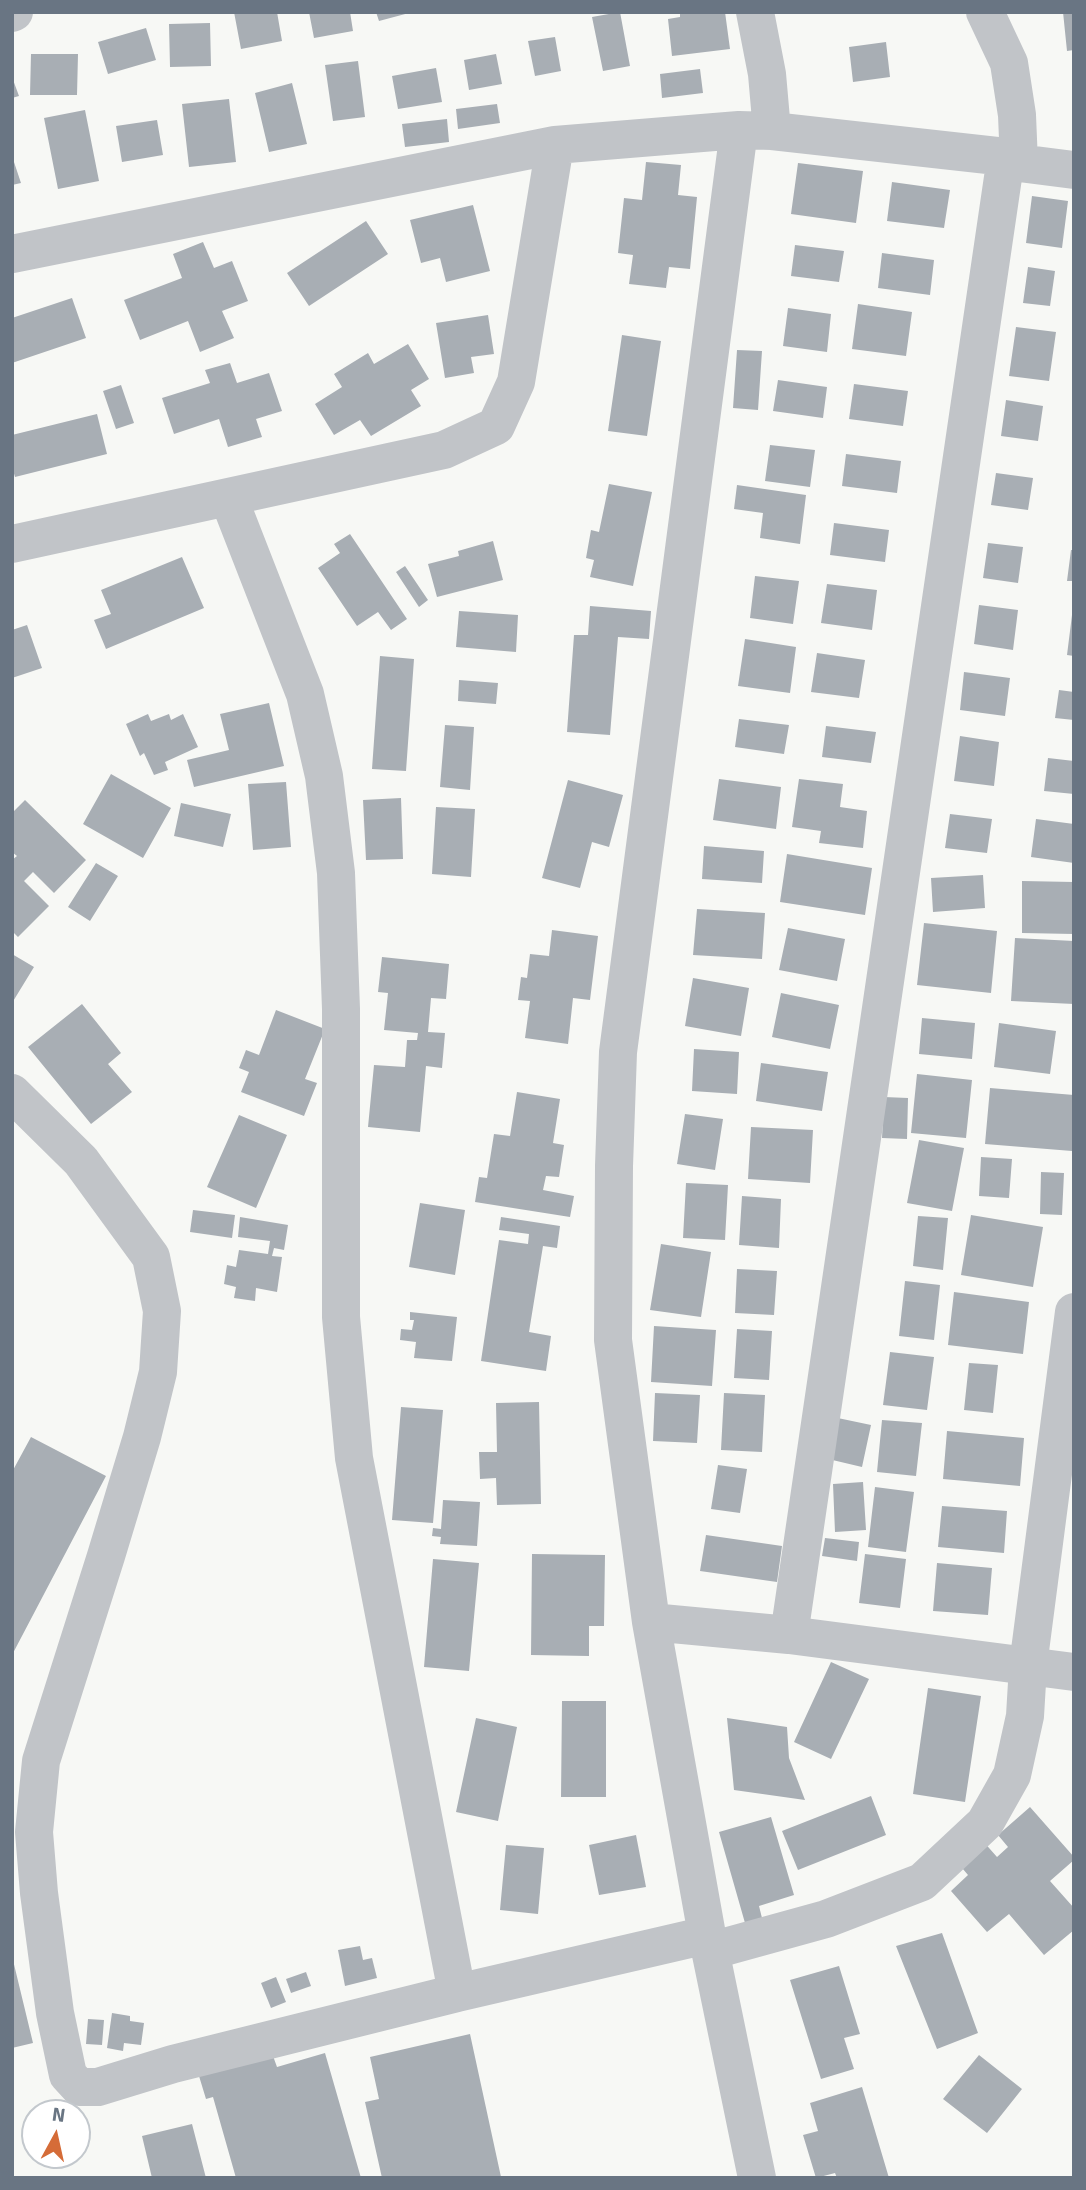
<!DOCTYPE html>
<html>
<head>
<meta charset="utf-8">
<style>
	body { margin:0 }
	#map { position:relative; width:1086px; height:2190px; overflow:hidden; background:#f7f8f5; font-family:Signika,sans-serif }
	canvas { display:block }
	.frame { position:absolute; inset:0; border:14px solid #697583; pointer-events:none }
	.north { position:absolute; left:21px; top:2099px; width:70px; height:70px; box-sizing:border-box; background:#fff; border:2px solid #c3c8cd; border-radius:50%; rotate:8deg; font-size:19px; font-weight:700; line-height:28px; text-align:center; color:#697583 }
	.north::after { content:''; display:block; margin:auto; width:24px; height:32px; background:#d56c38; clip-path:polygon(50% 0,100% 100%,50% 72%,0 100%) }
</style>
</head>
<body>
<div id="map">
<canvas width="1086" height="2190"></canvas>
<div class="frame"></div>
<div class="north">N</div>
</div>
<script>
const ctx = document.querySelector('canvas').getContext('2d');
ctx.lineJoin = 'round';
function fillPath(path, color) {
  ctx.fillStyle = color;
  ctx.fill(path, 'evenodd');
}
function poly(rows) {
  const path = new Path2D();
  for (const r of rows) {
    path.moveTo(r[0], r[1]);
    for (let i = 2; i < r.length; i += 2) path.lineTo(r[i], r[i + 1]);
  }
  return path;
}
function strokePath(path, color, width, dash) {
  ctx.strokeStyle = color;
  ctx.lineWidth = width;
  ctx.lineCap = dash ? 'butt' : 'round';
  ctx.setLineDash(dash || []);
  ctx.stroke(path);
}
fillPath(poly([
	[234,12,277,12,282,41,241,49],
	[309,12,350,12,353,31,314,38],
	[376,12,408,12,409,13,379,21],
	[620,12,630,66,603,71,592,17],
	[680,12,725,12,730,49,672,56,668,19,680,17],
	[1063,12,1074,12,1074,50,1067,51],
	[210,23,211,66,170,67,169,24],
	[146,28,156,60,108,74,98,42],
	[555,37,561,71,535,76,528,41],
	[886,42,890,77,853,82,849,47],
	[31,54,78,54,77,95,30,95],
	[496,54,502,84,469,90,464,60],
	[358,61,365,117,333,121,325,65],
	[436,68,442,102,398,109,392,76],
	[700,69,703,93,662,98,660,74],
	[12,77,19,96,12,98],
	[292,83,307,144,269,152,255,93],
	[229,99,236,162,189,167,182,104],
	[497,104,500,123,458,129,456,109],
	[85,110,99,181,58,189,44,118],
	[447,119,449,142,405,147,402,124],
	[157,120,163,155,122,162,116,126],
	[12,156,21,183,12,185],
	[646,162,681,165,678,195,697,197,690,269,669,267,666,288,629,284,633,255,618,253,624,198,642,200],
	[798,163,863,171,856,223,791,214],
	[892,182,950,190,944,228,887,221],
	[1032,196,1068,201,1062,248,1026,243],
	[473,205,490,271,446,282,440,258,421,263,410,220],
	[366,221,388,254,309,306,287,273],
	[203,242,214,268,232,261,248,301,222,311,234,338,200,352,188,321,140,340,124,300,182,278,173,254],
	[795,245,844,251,839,282,791,276],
	[882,253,934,260,930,295,878,288],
	[1028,267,1055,271,1050,306,1023,303],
	[72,298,86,338,12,363,12,318],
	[858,304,912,312,906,356,852,349],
	[788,308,831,314,827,352,783,346],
	[488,315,494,354,471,357,474,373,445,378,436,323],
	[1016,327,1056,332,1049,381,1009,376],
	[622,335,661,341,647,436,608,431],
	[408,344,429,379,411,390,421,406,371,436,360,420,334,435,315,404,342,387,334,374,368,353,374,364],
	[737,350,762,351,758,410,733,408],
	[230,363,237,383,269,373,282,411,256,419,262,437,228,447,219,419,174,434,162,398,210,383,205,370],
	[778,380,827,387,823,418,773,411],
	[854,384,908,391,903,426,849,419],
	[121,385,134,423,116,429,103,391],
	[1006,400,1043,406,1038,441,1001,436],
	[97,414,107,454,15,477,12,467,12,435],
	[770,445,815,450,810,487,765,481],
	[846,454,901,461,897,493,842,486],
	[996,473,1033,478,1028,510,991,505],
	[609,484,652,492,633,586,590,577,594,560,586,558,591,530,599,532],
	[737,485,806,495,800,544,760,538,763,513,734,509],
	[834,523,889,530,885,562,830,555],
	[350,534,407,619,391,630,378,612,357,626,318,568,340,553,334,544],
	[493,541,503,580,437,597,428,564,459,556,458,551],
	[988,543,1023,547,1018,583,983,578],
	[1071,550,1074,550,1074,581,1067,581],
	[182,557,204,608,106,649,94,620,111,614,101,590],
	[405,566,428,600,419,607,396,572],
	[755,576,799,581,793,624,750,618],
	[827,584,877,590,872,630,821,623],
	[979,605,1018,610,1013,650,974,644],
	[590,606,651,611,649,639,618,637,610,735,567,732,574,635,588,635],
	[459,611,518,615,516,652,456,647],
	[1072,615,1074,615,1074,656,1067,655],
	[27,625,42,668,12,678,12,630],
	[745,639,796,647,790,693,738,686],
	[817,653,865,660,859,698,811,692],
	[380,656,414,659,406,771,372,769],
	[964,672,1010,678,1005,716,960,710],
	[459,680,498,683,496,704,458,701],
	[1059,690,1074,692,1074,720,1055,718],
	[269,703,284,766,194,787,187,760,229,750,220,714],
	[148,714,151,721,169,714,171,720,183,714,198,747,165,762,168,770,154,775,144,753,140,756,126,724],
	[739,719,789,725,784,754,735,747],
	[445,725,474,727,470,790,440,787],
	[826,726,876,732,871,763,822,757],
	[960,736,999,742,994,786,954,781],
	[1048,758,1074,761,1074,794,1044,791],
	[111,774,171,808,143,858,83,824],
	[719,779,781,787,776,829,713,820],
	[799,779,843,784,840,807,867,811,863,848,819,843,821,831,792,827],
	[568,780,623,795,609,847,592,842,580,888,542,878],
	[286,782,291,847,253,850,248,784],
	[401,798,403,859,366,860,363,800],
	[25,800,86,860,54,893,33,872,24,881,49,906,18,937,12,931,12,860,17,856,12,852,12,813],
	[181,803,231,814,223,847,174,836],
	[436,807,475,809,471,877,432,874],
	[950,814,992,819,987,853,945,848],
	[1036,819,1074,824,1074,863,1031,857],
	[704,846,764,851,762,883,702,879],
	[787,854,872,868,865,915,780,902],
	[96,863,118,876,90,921,68,907],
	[983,875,985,908,933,912,931,878],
	[1022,881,1074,882,1074,934,1022,933],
	[697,909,765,913,762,959,693,955],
	[924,923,997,931,991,993,917,985],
	[788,928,845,939,837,981,779,970],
	[552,930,598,936,590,1000,573,998,568,1044,525,1038,530,1001,518,1000,521,977,527,978,530,954,549,956],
	[1015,938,1074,941,1074,1004,1011,1001],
	[12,954,34,967,12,1003],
	[382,957,449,964,446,999,431,998,428,1032,445,1033,442,1068,426,1066,420,1132,368,1127,374,1065,405,1067,407,1040,417,1040,418,1033,384,1030,388,993,378,992],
	[693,978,749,988,741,1036,685,1026],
	[781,993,839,1005,830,1049,772,1037],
	[82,1004,121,1053,108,1064,132,1092,91,1124,28,1047],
	[276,1010,325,1029,305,1079,317,1083,304,1116,241,1092,249,1072,239,1068,246,1050,259,1055],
	[922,1018,975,1023,972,1059,919,1054],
	[999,1023,1056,1031,1050,1074,994,1067],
	[694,1049,739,1052,737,1094,692,1091],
	[761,1063,828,1072,822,1111,756,1101],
	[917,1074,972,1080,966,1138,911,1133],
	[990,1088,1074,1095,1072,1151,985,1144],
	[517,1092,560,1099,553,1143,564,1145,559,1177,546,1176,543,1190,574,1196,570,1217,475,1202,479,1177,487,1178,494,1134,510,1136],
	[884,1097,908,1098,907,1139,882,1138],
	[685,1114,723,1119,715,1170,677,1164],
	[239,1115,287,1135,256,1208,207,1187],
	[751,1127,813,1130,810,1183,748,1179],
	[919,1140,964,1148,952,1211,907,1203],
	[981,1157,1012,1159,1009,1198,979,1196],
	[1041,1172,1064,1173,1062,1215,1040,1214],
	[686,1183,728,1185,725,1240,683,1238],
	[742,1196,781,1199,779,1248,739,1245],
	[420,1203,465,1210,455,1275,409,1267],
	[193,1210,235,1215,232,1238,190,1232],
	[971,1215,1043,1227,1033,1287,961,1275],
	[918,1216,948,1218,943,1270,913,1266],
	[240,1217,288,1225,284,1250,274,1248,272,1256,282,1257,277,1292,256,1288,255,1301,234,1298,236,1287,224,1284,227,1265,236,1267,239,1250,268,1254,270,1241,238,1237],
	[501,1217,560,1226,557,1248,543,1246,529,1332,551,1336,546,1371,481,1361,499,1240,528,1244,529,1234,499,1230],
	[661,1244,711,1252,701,1317,650,1310],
	[737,1269,777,1271,774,1315,735,1313],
	[905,1281,940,1285,934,1340,899,1336],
	[954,1292,1029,1302,1023,1354,948,1345],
	[410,1312,457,1317,452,1361,414,1358,416,1342,400,1340,401,1329,412,1330,414,1320,410,1320],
	[654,1326,716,1330,712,1386,651,1382],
	[737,1329,772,1331,769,1380,734,1378],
	[890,1352,934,1357,927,1410,883,1405],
	[969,1363,998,1365,993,1413,964,1410],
	[655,1393,700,1395,697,1443,653,1441],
	[724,1393,765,1395,762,1452,721,1450],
	[539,1402,541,1504,497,1505,496,1478,480,1479,479,1452,497,1452,496,1403],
	[401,1407,443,1410,433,1523,392,1520],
	[833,1417,871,1425,862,1467,824,1458],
	[882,1420,922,1423,916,1476,877,1472],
	[947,1431,1024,1438,1020,1486,943,1479],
	[31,1437,106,1476,12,1655,12,1472],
	[718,1465,747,1469,740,1513,711,1509],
	[863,1482,866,1530,835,1532,833,1484],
	[875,1487,914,1492,906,1552,868,1547],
	[443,1500,480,1502,477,1546,440,1544,441,1537,432,1536,433,1528,441,1529],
	[942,1506,1007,1511,1004,1553,938,1547],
	[706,1535,782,1546,777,1582,700,1571],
	[825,1538,859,1542,857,1561,822,1556],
	[532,1554,605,1555,604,1626,589,1626,589,1656,531,1655],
	[865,1554,906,1559,900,1608,859,1603],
	[433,1559,479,1563,469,1671,424,1667],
	[937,1563,992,1568,988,1615,933,1611],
	[831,1662,869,1679,831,1759,794,1742],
	[928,1688,981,1696,965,1802,913,1794],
	[562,1701,606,1701,606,1797,561,1797],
	[476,1718,517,1727,498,1821,456,1812],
	[727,1718,787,1727,789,1758,805,1800,734,1790],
	[871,1796,886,1835,798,1870,782,1831],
	[1030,1807,1074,1857,1074,1860,1050,1881,1074,1908,1074,1930,1044,1955,1009,1914,987,1932,951,1891,968,1875,957,1862,982,1840,997,1857,1008,1847,998,1835],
	[771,1817,794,1895,759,1906,762,1918,745,1923,719,1832],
	[636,1835,646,1887,599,1895,589,1845],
	[506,1845,544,1848,538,1914,500,1910],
	[942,1933,978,2033,937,2049,896,1946],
	[360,1946,363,1960,372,1958,377,1978,345,1986,338,1950],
	[12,1956,33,2043,12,2048],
	[839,1966,860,2034,844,2038,854,2069,821,2079,790,1980],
	[306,1972,311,1986,291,1993,286,1979],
	[276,1977,286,2002,271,2008,261,1983],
	[112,2013,130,2016,130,2021,144,2023,141,2045,124,2043,123,2051,107,2048],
	[88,2019,104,2020,102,2045,86,2044],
	[470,2034,501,2177,382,2178,365,2102,379,2099,370,2057],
	[325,2053,361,2178,236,2178,213,2097,206,2099,199,2076,273,2056,277,2067],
	[979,2055,1022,2089,987,2133,943,2099],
	[862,2087,889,2178,837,2178,835,2173,816,2178,803,2135,818,2131,810,2103],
	[192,2124,206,2178,152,2178,142,2136]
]), '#a8aeb4');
strokePath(poly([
	[755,12,767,74,772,131],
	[985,12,1009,63,1017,115,1019,163],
	[12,13,14,12],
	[739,130,618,1052,614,1166,613,1340,651,1622,707,1935,757,2178],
	[12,254,555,145,739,130,772,131,1006,157,1019,163,1074,170],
	[229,499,305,694,324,776,336,873,341,1009,341,1317,354,1458,457,1993,707,1935],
	[12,544,444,450,496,426,516,382,555,145],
	[12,1093,81,1161,151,1257,162,1311,158,1372,142,1437,106,1556,41,1761,34,1832,39,1893,55,2013,68,2075,79,2087,98,2087,173,2064,457,1993],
	[651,1622,789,1635,1006,157],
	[789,1635,1074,1672],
	[710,1951,826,1919,922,1882,985,1823,1012,1775,1025,1716,1028,1666,1074,1312]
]), '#c1c4c8', 38);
</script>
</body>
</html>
